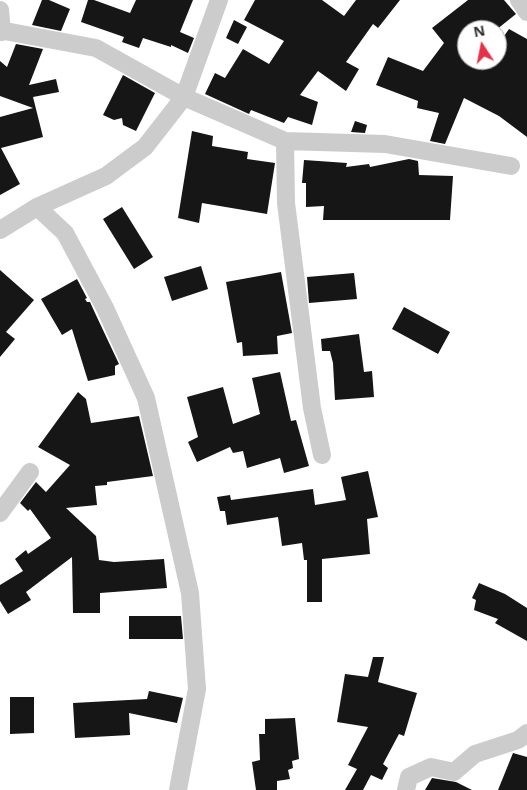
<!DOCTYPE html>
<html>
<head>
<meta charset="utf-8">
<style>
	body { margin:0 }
	#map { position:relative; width:527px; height:790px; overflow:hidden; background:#fff; font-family:"Open Sans",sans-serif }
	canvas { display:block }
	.north { position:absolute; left:457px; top:20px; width:50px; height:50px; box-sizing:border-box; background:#fff; border:1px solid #acacac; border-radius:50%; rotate:349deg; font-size:14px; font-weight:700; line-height:20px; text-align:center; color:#2f2f2f }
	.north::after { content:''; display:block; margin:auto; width:18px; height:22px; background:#e83046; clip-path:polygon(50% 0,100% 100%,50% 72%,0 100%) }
</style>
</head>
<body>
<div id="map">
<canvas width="527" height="790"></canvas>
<div class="north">N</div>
</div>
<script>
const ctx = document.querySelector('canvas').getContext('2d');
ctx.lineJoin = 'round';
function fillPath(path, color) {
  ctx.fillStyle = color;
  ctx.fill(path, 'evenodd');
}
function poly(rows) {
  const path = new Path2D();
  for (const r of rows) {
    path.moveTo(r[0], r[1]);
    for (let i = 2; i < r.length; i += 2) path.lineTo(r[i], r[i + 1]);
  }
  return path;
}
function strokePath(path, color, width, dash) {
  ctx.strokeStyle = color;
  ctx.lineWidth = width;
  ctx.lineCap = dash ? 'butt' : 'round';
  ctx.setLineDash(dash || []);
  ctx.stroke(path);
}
fillPath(poly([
	[42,0,49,0,70,9,61,31,32,25],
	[88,0,94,0,130,13,136,0,193,0,180,32,194,38,188,53,171,45,171,47,143,38,139,48,122,42,124,37,81,22],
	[255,0,322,0,344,16,356,0,400,0,378,28,373,24,346,62,359,69,346,91,318,71,300,95,318,102,312,125,288,117,284,123,251,110,249,114,205,94,215,73,225,78,243,49,269,64,284,41,244,20],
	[468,0,504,0,516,14,496,30,467,30,467,60,497,60,497,46,509,29,527,39,527,137,499,116,464,98,445,144,430,141,439,113,417,108,418,101,376,85,388,57,423,71,444,43,432,28],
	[234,20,247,27,238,44,226,38],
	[16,44,43,49,29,85,56,79,59,92,33,97,43,137,1,148,20,184,0,195,0,117,33,108,0,96,0,61,7,67],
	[123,75,155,93,136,131,123,125,122,118,114,120,103,115],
	[355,121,367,125,365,133,351,132],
	[192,131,213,136,212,146,248,152,247,159,275,163,267,214,202,203,199,223,178,218],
	[409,159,418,161,419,175,453,176,450,220,323,220,324,206,306,207,306,183,302,183,304,160,347,163,346,167,369,164,370,167],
	[122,207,153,257,134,269,103,219],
	[201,266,208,289,172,301,164,277],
	[0,270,34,300,6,332,15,339,0,357],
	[281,272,292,333,277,336,278,354,243,356,242,342,237,343,226,282],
	[354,273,357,299,309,303,307,277],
	[77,279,87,298,85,299,87,302,90,302,95,313,119,364,115,366,115,375,88,381,72,329,62,335,41,299],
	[404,307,450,332,438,354,392,329],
	[359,334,364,372,372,371,374,397,335,400,333,363,330,351,322,351,321,339],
	[280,372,291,421,296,420,309,466,284,473,280,458,247,468,243,451,233,453,230,447,197,462,188,442,198,437,187,397,223,387,233,424,260,414,252,378],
	[78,392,86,399,91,423,139,416,153,476,107,482,107,485,95,486,97,505,66,508,96,536,99,560,114,562,164,559,167,588,100,593,100,613,73,613,72,557,26,592,31,600,8,614,0,601,0,585,23,571,15,559,26,550,28,554,51,538,30,509,28,511,20,503,36,482,46,492,70,465,38,447],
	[368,471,378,517,367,519,370,554,322,559,322,602,307,602,307,560,304,560,302,543,282,546,278,517,227,525,225,511,220,511,217,497,230,495,231,500,313,489,315,505,346,500,341,477],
	[479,583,505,594,527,608,527,641,495,623,498,619,474,610,476,600,472,598],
	[129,616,181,616,183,639,129,639],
	[373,657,384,657,378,682,417,693,404,736,399,734,383,764,388,768,382,780,371,775,363,790,345,790,357,769,348,765,368,727,337,722,345,674,368,677],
	[149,691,183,698,177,723,129,713,130,735,75,738,73,703,147,699],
	[10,697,34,697,34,733,10,734],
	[295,718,299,759,292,761,293,768,288,770,290,779,277,781,277,790,256,790,252,762,260,760,259,734,265,734,265,719],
	[513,753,527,757,527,790,498,790],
	[432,778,456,782,472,790,425,790]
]), '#161616');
strokePath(poly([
	[519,0,527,12],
	[0,10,2,32],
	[0,30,96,48,184,97,285,141,385,144,511,166],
	[285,141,286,203,312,408,322,455],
	[37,207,65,233,105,308,146,398,190,593,197,689,178,790],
	[0,230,37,207,106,176,145,147,184,97,219,0],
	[0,513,30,472],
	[406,790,409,777,431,767,454,772,475,754,518,740,527,733]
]), '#ccc', 18);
</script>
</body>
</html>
